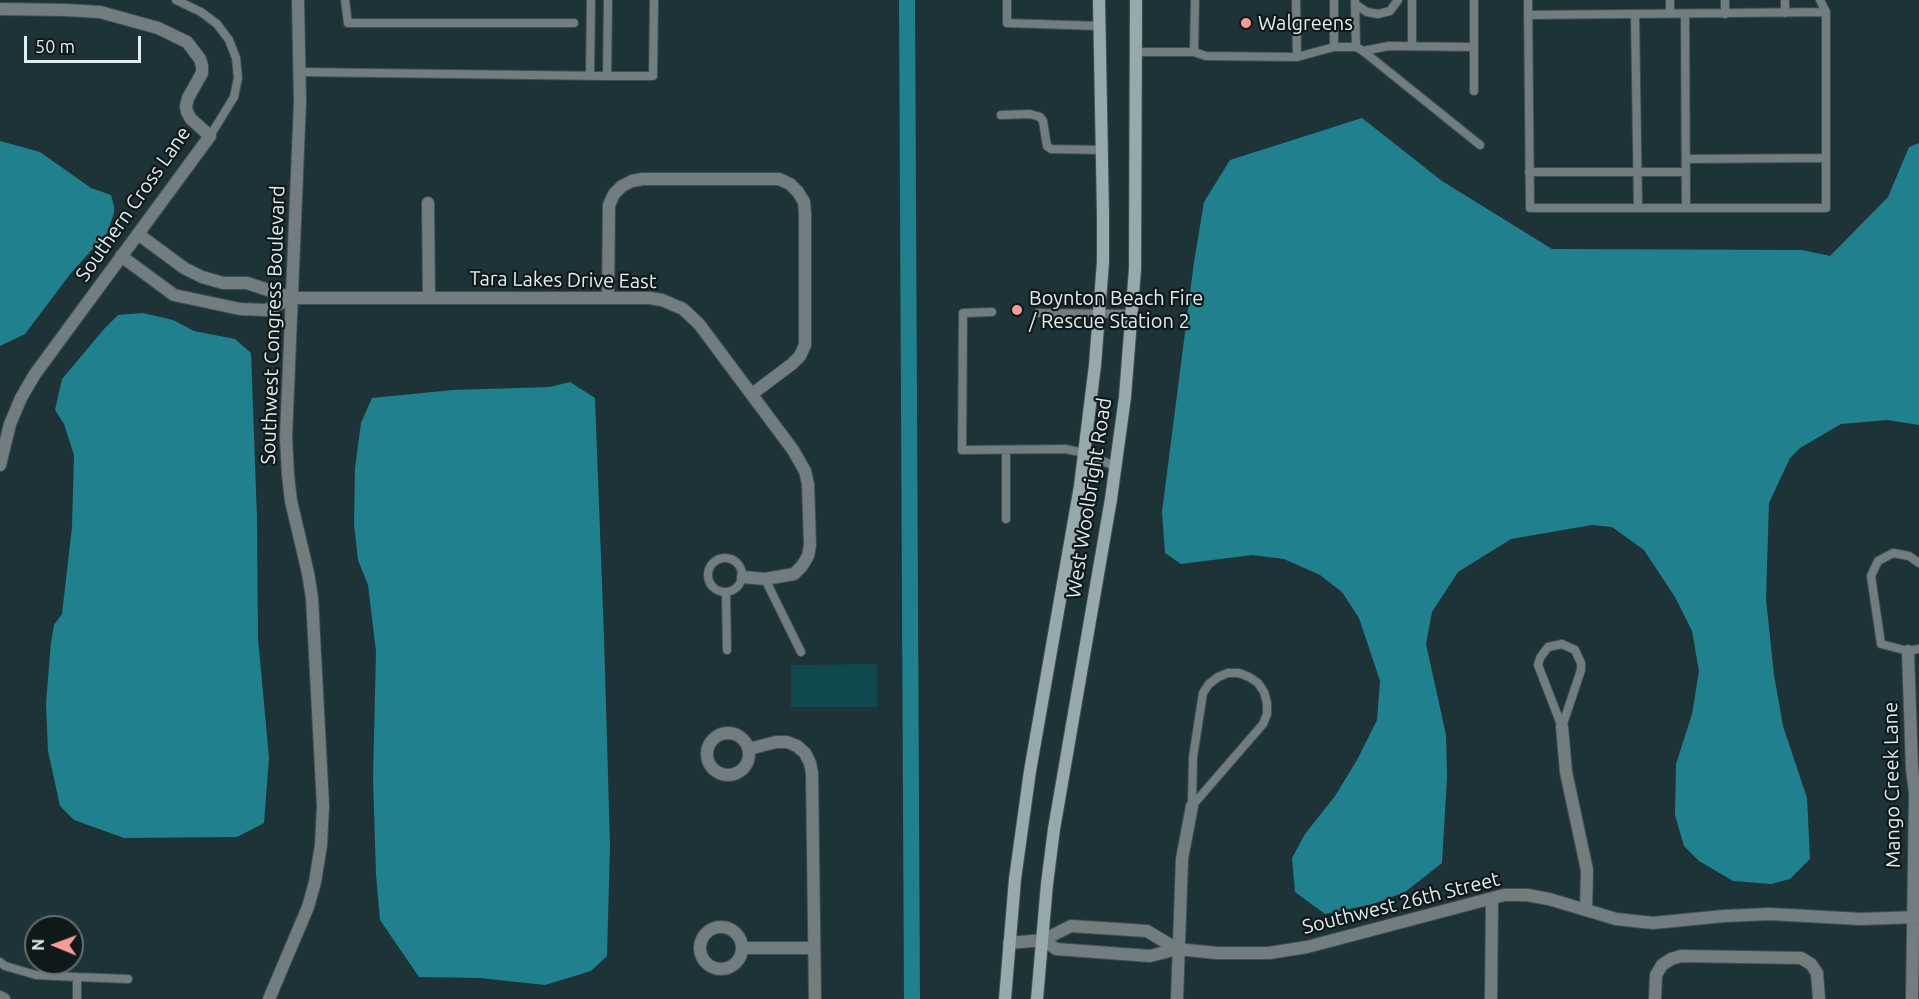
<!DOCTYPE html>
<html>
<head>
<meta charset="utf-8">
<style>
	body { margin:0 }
	#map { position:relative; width:1919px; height:999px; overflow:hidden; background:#1d3337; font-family:Ubuntu,sans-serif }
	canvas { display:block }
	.north { position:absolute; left:24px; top:915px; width:60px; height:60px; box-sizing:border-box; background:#0f191a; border:2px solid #636e70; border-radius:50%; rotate:271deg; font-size:16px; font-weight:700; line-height:24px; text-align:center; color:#e0eef0 }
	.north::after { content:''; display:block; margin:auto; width:21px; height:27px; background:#f59c93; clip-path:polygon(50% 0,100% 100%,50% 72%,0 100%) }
	.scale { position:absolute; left:24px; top:36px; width:117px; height:27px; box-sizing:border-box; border:3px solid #e0eef0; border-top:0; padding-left:8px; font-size:18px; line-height:21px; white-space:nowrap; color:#e0eef0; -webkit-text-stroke:4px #0f191a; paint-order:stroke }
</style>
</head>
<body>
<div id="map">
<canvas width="1919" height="999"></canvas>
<div class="north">N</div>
<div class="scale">50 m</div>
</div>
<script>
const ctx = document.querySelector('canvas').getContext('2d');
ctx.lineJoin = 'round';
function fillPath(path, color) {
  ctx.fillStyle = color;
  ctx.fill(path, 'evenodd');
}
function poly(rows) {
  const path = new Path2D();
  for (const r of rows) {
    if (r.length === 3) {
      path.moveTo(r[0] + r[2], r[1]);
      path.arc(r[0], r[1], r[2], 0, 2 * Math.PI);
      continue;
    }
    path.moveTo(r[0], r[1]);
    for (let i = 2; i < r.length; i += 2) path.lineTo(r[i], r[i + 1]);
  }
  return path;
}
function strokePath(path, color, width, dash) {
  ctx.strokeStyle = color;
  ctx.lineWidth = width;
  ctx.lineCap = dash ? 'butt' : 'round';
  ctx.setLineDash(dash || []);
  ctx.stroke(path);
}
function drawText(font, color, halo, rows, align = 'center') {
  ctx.font = font + ' Ubuntu,sans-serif';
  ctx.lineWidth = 4.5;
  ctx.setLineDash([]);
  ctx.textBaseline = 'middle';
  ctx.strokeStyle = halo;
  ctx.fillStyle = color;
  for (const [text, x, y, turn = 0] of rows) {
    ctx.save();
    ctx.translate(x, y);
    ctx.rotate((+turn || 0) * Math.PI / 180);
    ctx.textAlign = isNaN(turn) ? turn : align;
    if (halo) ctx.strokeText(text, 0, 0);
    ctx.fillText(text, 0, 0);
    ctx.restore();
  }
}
fillPath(poly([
	[877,664,877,707,791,707,791,665]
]), '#104850');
fillPath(poly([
	[1362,118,1442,181,1552,249,1802,250,1830,256,1888,197,1909,147,1919,143,1919,425,1887,420,1841,424,1800,448,1790,458,1769,503,1766,599,1774,675,1783,726,1807,798,1810,859,1790,879,1771,884,1733,881,1699,861,1684,846,1675,815,1676,764,1692,714,1699,671,1692,631,1675,597,1644,550,1612,527,1592,525,1511,539,1458,572,1432,612,1426,644,1446,735,1447,777,1442,863,1405,892,1373,904,1325,914,1295,892,1292,858,1305,834,1335,796,1357,760,1377,720,1380,681,1359,618,1342,592,1320,575,1284,559,1252,555,1181,564,1165,553,1162,512,1194,262,1204,202,1230,160],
	[0,141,40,152,91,188,111,195,114,206,114,213,107,233,71,273,25,334,0,346],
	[143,313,173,320,194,331,235,339,251,353,257,518,258,638,269,758,264,823,237,837,124,838,74,820,60,806,48,751,46,703,51,642,54,625,62,614,72,527,74,455,64,424,55,410,62,379,104,329,118,315],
	[570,382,595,398,604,637,610,845,607,956,591,971,545,985,480,978,419,977,380,920,376,874,373,778,376,651,368,585,358,560,354,524,355,468,361,423,372,398,453,390,550,387]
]), '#21808e');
strokePath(poly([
	[907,0,912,999]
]), '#21808e', 16);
const lane = poly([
	[176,0,201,12,217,24,229,40,236,58,238,78,234,97,210,136],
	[345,0,348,23,574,23],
	[1007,0,1007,23,1099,26],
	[1296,0,1297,57],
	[1412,0,1412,46],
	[1528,0,1530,208,1826,208,1826,12,1820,0],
	[1785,0,1785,13],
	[1355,1,1356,47],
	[1355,4,1367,12,1378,14,1390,11,1398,0],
	[1635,14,1638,208],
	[1670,14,1670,0],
	[1685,14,1686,208],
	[1725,14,1725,0],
	[1528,15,1826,12],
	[1334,47,1356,47,1363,51,1480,145],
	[1474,47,1474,91],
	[1363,51,1389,46,1474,47,1474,0],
	[1136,52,1194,52,1206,56,1297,57,1334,47,1334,0],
	[1194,52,1195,0],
	[299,72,607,76,608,0],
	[590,75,591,0],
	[607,76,653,76,654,0],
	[1001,115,1030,114,1040,117,1043,121,1047,146,1051,149,1102,150],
	[1686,159,1826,158],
	[1529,172,1686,172],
	[992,312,963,313,962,450,1065,449,1085,453,1116,467],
	[1038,313,1132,314],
	[1006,450,1006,519],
	[725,575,17],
	[1919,563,1909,556,1893,553,1878,561,1871,576,1881,644,1908,651,1919,649],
	[765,579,801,652],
	[726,593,727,650],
	[1562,644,1575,650,1581,663,1581,670,1562,727,1538,665,1540,658,1548,647,1562,644],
	[1228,673,1239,673,1249,677,1258,683,1264,692,1267,703,1267,714,1263,724,1192,806,1193,757,1203,693,1209,684,1218,677,1228,673],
	[0,962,5,966,36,975,77,977],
	[77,999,77,977,128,979]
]);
const street = poly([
	[0,9,66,10,100,12,158,28,187,42,200,59,202,66,202,73,188,98,186,106,187,112,191,119,210,136,35,374,21,398,10,424,0,465],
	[428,203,429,298],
	[138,234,184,268,202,277,223,283,247,283,292,298,650,298,662,300,683,309,699,324,793,450,805,471,808,484,810,545,808,556,802,566,794,574,765,579,743,577],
	[121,256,174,295,240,309,266,310,292,298],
	[608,298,609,205,614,194,622,186,632,181,643,179,779,179,790,184,798,192,804,202,805,213,805,345,800,356,792,364,752,394],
	[1908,651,1912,769,1915,793,1912,999],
	[1562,727,1566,772,1587,870,1586,910],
	[728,754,21],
	[749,749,776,742,787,742,797,746,805,753,810,763,812,773,815,999],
	[721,948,21],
	[1043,940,1056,949,1150,956,1177,949,1217,953,1269,953,1307,947,1504,895,1527,895,1549,899,1616,919,1653,923,1724,916,1770,914,1861,919,1919,917],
	[1009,943,1043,940,1071,926,1147,931,1177,949],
	[742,948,814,948],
	[0,997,4,999],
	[269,999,308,907,315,882,321,845,323,806,312,598,308,573,291,501,288,475,286,437,300,102,298,0],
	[1177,999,1182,859,1192,806],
	[1491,999,1492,899],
	[1655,999,1656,975,1662,965,1671,959,1681,956,1801,958,1811,964,1817,973,1819,999]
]);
const secondary = poly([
	[1005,999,1015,879,1030,771,1080,486,1095,365,1103,262,1103,215,1099,0],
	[1037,999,1047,884,1054,829,1111,499,1125,397,1135,269,1136,0]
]);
strokePath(lane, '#3c5155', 10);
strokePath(street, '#3c5155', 14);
strokePath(secondary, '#3c5155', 14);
strokePath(lane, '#727d7f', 8);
strokePath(street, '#727d7f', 12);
strokePath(secondary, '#98a9ac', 12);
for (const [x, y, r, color] of [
	[1246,23,6,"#f59c93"],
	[1017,310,6,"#f59c93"]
]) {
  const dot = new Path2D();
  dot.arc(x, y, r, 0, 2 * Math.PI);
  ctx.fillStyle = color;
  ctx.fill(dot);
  strokePath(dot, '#0f191a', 2);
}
drawText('20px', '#e0eef0', '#0f191a', [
	["Walgreens",1258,23],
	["Boynton Beach Fire",1029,298],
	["/ Rescue Station 2",1029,321]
], 'left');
drawText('20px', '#e0eef0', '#0f191a', [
	["Southern Cross Lane",133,204,-55],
	["Tara Lakes Drive East",563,280,1],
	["Southwest Congress Boulevard",273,325,-88],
	["West Woolbright Road",1089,498,-81],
	["Mango Creek Lane",1892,785,-91],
	["Southwest 26th Street",1401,903,-14]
]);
</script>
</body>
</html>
